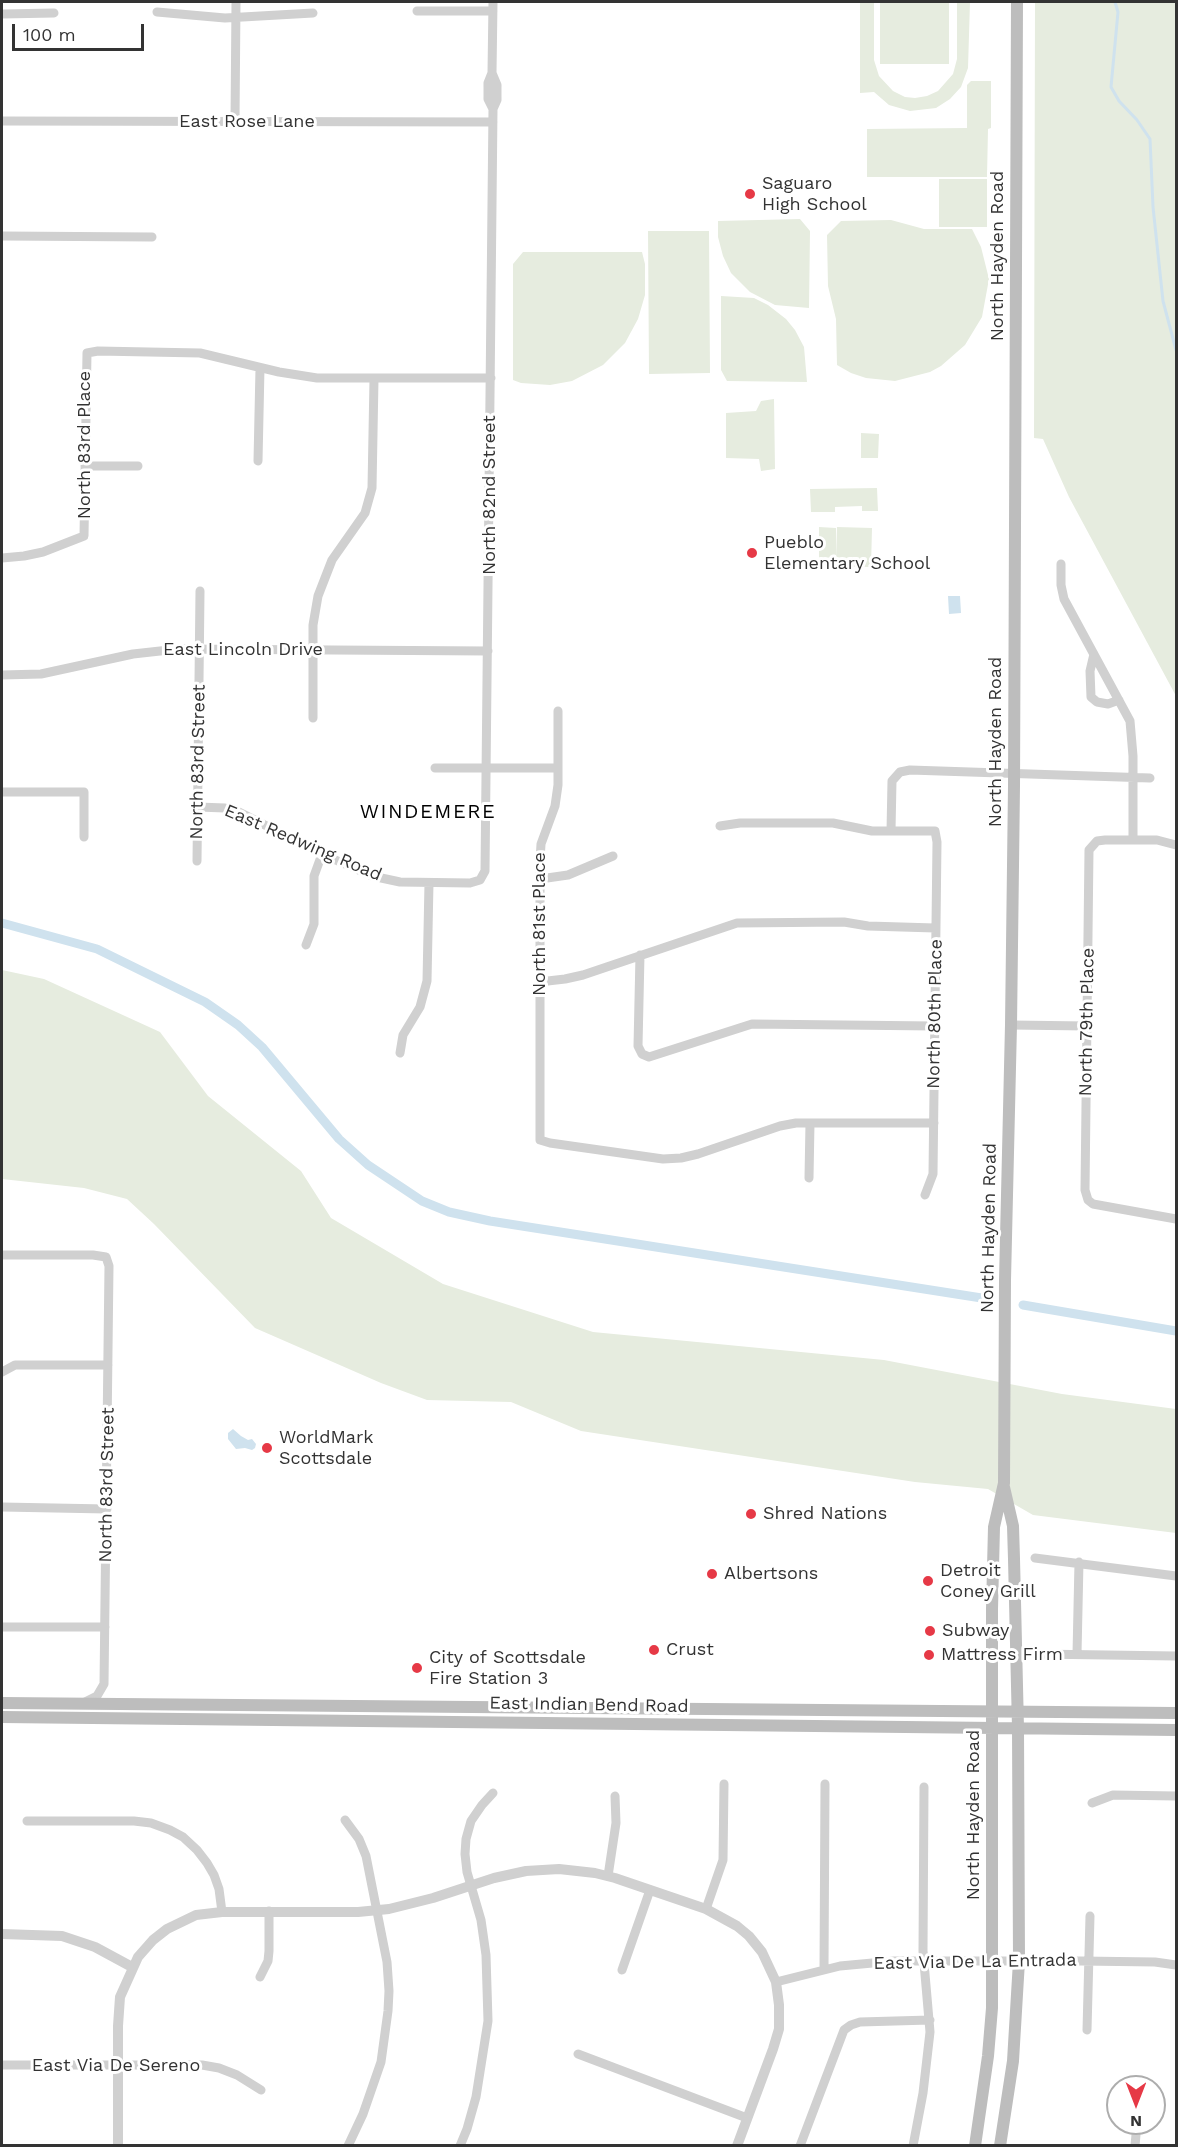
<!DOCTYPE html>
<html>
<head>
<meta charset="utf-8">
<style>
	body { margin:0 }
	#map { position:relative; width:1178px; height:2147px; overflow:hidden; background:#fff; font-family:"Work Sans",sans-serif }
	canvas { display:block }
	.frame { position:absolute; inset:0; border:3px solid #333; pointer-events:none }
	.north { position:absolute; left:1106px; top:2075px; width:60px; height:60px; box-sizing:border-box; background:#fff; border:2px solid #adadad; border-radius:50%; rotate:180deg; font-size:16px; font-weight:700; line-height:24px; text-align:center; color:#333 }
	.north::after { content:''; display:block; margin:auto; width:21px; height:27px; background:#e63946; clip-path:polygon(50% 0,100% 100%,50% 72%,0 100%) }
	.scale { position:absolute; left:12px; top:24px; width:132px; height:27px; box-sizing:border-box; border:3px solid #333; border-top:0; padding-left:8px; font-size:18px; line-height:21px; white-space:nowrap; color:#333; -webkit-text-stroke:4px #fff; paint-order:stroke }
</style>
</head>
<body>
<div id="map">
<canvas width="1178" height="2147"></canvas>
<div class="frame"></div>
<div class="north">N</div>
<div class="scale">100 m</div>
</div>
<script>
const ctx = document.querySelector('canvas').getContext('2d');
ctx.lineJoin = 'round';
function fillPath(path, color) {
  ctx.fillStyle = color;
  ctx.fill(path, 'evenodd');
}
function poly(rows) {
  const path = new Path2D();
  for (const r of rows) {
    path.moveTo(r[0], r[1]);
    for (let i = 2; i < r.length; i += 2) path.lineTo(r[i], r[i + 1]);
  }
  return path;
}
function strokePath(path, color, width, dash) {
  ctx.strokeStyle = color;
  ctx.lineWidth = width;
  ctx.lineCap = dash ? 'butt' : 'round';
  ctx.setLineDash(dash || []);
  ctx.stroke(path);
}
function drawText(font, color, halo, rows, align = 'center') {
  ctx.font = font + ' "Work Sans",sans-serif';
  ctx.lineWidth = 6;
  ctx.setLineDash([]);
  ctx.textBaseline = 'middle';
  ctx.strokeStyle = halo;
  ctx.fillStyle = color;
  for (const [text, x, y, turn = 0] of rows) {
    ctx.save();
    ctx.translate(x, y);
    ctx.rotate((+turn || 0) * Math.PI / 180);
    ctx.textAlign = isNaN(turn) ? turn : align;
    if (halo) ctx.strokeText(text, 0, 0);
    ctx.fillText(text, 0, 0);
    ctx.restore();
  }
}
fillPath(poly([
	[860,2,874,2,874,60,879,76,893,91,905,97,915,98,927,96,938,91,953,74,957,59,957,2,970,2,968,68,961,87,950,99,936,108,910,111,889,105,874,92,860,93],
	[880,2,949,2,949,64,880,64],
	[1035,2,1176,2,1176,696,1069,497,1043,439,1034,438],
	[971,81,991,81,991,128,988,129,987,177,867,177,867,129,967,128,967,85],
	[939,179,987,179,987,227,939,227],
	[800,219,810,231,809,308,775,305,750,292,731,273,723,256,718,237,718,221],
	[891,220,924,229,972,229,981,247,989,279,982,317,965,345,941,366,930,372,895,381,866,378,851,373,837,365,836,319,828,286,827,235,841,221],
	[648,231,709,231,710,373,649,374],
	[523,252,642,252,645,264,645,295,638,319,625,343,603,365,572,381,550,385,521,383,513,380,513,264],
	[721,296,754,298,768,305,786,319,795,330,804,347,807,382,727,381,721,370],
	[774,399,775,469,761,471,759,459,726,458,726,413,756,411,761,401],
	[861,433,879,434,878,458,861,458],
	[877,488,878,511,862,511,862,506,835,507,835,512,811,512,810,489],
	[819,527,836,528,836,559,837,527,872,528,871,567,819,566],
	[2,970,44,979,160,1032,208,1096,301,1171,331,1218,443,1284,593,1332,884,1360,1062,1394,1176,1409,1176,1533,1033,1515,988,1489,915,1482,581,1431,511,1402,427,1400,381,1383,255,1328,154,1224,127,1199,84,1188,2,1179]
]), '#e6ecdf');
fillPath(poly([
	[948,596,960,596,961,613,949,614],
	[233,1429,241,1436,248,1440,252,1439,256,1444,255,1448,252,1450,245,1448,236,1449,228,1439,228,1433]
]), '#cfe2ee');
strokePath(poly([
	[1115,2,1118,12,1111,87,1119,101,1137,120,1150,139,1153,207,1163,301,1176,350]
]), '#cfe2ee', 3);
strokePath(poly([
	[2,923,97,949,205,1002,238,1025,262,1047,339,1139,368,1165,422,1201,449,1212,490,1221,988,1299],
	[1023,1305,1176,1331]
]), '#cfe2ee', 9);
strokePath(poly([
	[417,11,493,11],
	[157,12,225,18,313,13],
	[2,14,54,13],
	[492,73,488,83,488,99,493,109],
	[2,121,493,122],
	[235,121,236,2],
	[2,236,152,237],
	[258,461,260,368],
	[85,466,138,466],
	[2,558,24,556,43,552,84,536,87,353,98,351,200,353,279,372,317,378,491,378],
	[1061,564,1061,585,1064,599,1130,721,1133,756,1133,840],
	[1094,654,1090,671,1091,697,1097,702,1108,704,1119,700],
	[2,675,41,674,133,654,178,649,488,651],
	[558,711,558,785,555,806,541,844,540,861,540,1140,550,1143,663,1159,681,1158,698,1154,780,1126,796,1123,934,1123],
	[313,718,313,625,318,596,332,560,365,513,372,488,374,379],
	[435,768,558,768],
	[2,792,84,792,84,837],
	[198,807,225,808,237,811,322,854,372,876,400,882,470,883,480,880,485,871,493,109,497,100,497,85,492,73,493,2],
	[720,826,740,823,833,823,872,831,935,831,937,842,933,1174,925,1195],
	[891,831,892,781,900,772,910,770,1150,778],
	[1176,845,1157,840,1105,840,1097,841,1089,850,1085,1190,1088,1200,1093,1204,1176,1219],
	[197,861,200,591],
	[540,879,568,875,613,856],
	[306,945,314,924,314,876,322,854],
	[640,955,638,1046,642,1054,649,1057,752,1024,934,1026],
	[539,982,565,979,583,975,737,923,844,922,868,926,935,928],
	[1011,1025,1087,1026],
	[400,1053,403,1035,420,1007,427,981,429,883],
	[809,1178,810,1123],
	[2,1255,93,1255,106,1257,109,1266,104,1684,97,1696,83,1703],
	[2,1372,15,1365,108,1365],
	[2,1507,107,1509],
	[1035,1558,1176,1576],
	[2,1627,105,1627],
	[1037,1654,1176,1656],
	[1077,1654,1079,1562],
	[1092,1803,1113,1795,1176,1796],
	[345,1820,359,1839,366,1856,387,1962,389,1991,388,2011,381,2062,363,2114,348,2146],
	[27,1821,134,1821,151,1823,170,1830,183,1837,197,1850,207,1863,214,1875,219,1889,222,1912],
	[608,1876,616,1823,615,1796],
	[706,1909,723,1860,724,1784],
	[824,1969,825,1784],
	[622,1970,650,1890],
	[260,1977,268,1961,269,1951,269,1911],
	[776,1982,840,1966,894,1961,1081,1961,1155,1962,1176,1965],
	[1087,2030,1090,1916],
	[578,2054,747,2118],
	[2,2065,202,2065,219,2068,237,2075,261,2090],
	[460,2146,467,2129,476,2097,488,2021,486,1955,481,1920,467,1872,465,1854,466,1839,471,1821,482,1805,493,1793],
	[800,2146,844,2030,851,2025,860,2022,930,2020],
	[913,2146,923,2093,930,2032,923,1951,924,1787],
	[1135,2146,1137,2123]
]), '#d0d0d0', 9);
strokePath(poly([
	[2,1934,62,1936,95,1947,132,1967],
	[118,2146,118,2026,120,1997,138,1957,153,1940,167,1929,196,1915,222,1912,358,1912,389,1909,433,1898,494,1878,526,1871,559,1869,595,1873,615,1878,706,1909,737,1926,749,1936,762,1952,776,1982,779,2005,779,2029,773,2049,737,2146]
]), '#d0d0d0', 10);
strokePath(poly([
	[2,1703,1176,1713],
	[2,1717,1176,1730],
	[975,2146,988,2056,992,2008,992,1609,994,1527,1004,1483,1005,1280,1011,1025,1014,786,1017,2],
	[1000,2146,1013,2061,1019,1961,1018,1728,1014,1559,1013,1526,1004,1487]
]), '#bdbdbd', 12);
for (const [x, y, r, color] of [
	[750,194,6,"#e63946"],
	[752,553,6,"#e63946"],
	[267,1448,6,"#e63946"],
	[751,1514,6,"#e63946"],
	[712,1574,6,"#e63946"],
	[928,1581,6,"#e63946"],
	[930,1631,6,"#e63946"],
	[654,1650,6,"#e63946"],
	[929,1655,6,"#e63946"],
	[417,1668,6,"#e63946"]
]) {
  const dot = new Path2D();
  dot.arc(x, y, r, 0, 2 * Math.PI);
  ctx.fillStyle = color;
  ctx.fill(dot);
  strokePath(dot, '#fff', 2);
}
drawText('18px', '#333', '#fff', [
	["East Rose Lane",247,122],
	["North Hayden Road",998,256,-90],
	["North 83rd Place",85,445,-90],
	["North 82nd Street",490,495,-90],
	["East Lincoln Drive",243,650],
	["North Hayden Road",996,742,-90],
	["North 83rd Street",198,762,-89],
	["East Redwing Road",303,843,23],
	["North 81st Place",540,924,-90],
	["North 80th Place",935,1014,-89],
	["North 79th Place",1087,1022,-89],
	["North Hayden Road",989,1228,-89],
	["North 83rd Street",107,1485,-89],
	["East Indian Bend Road",589,1705,1],
	["North Hayden Road",974,1815,-90],
	["East Via De La Entrada",975,1962,-1],
	["East Via De Sereno",116,2066]
]);
drawText('18px', '#333', '#fff', [
	["Saguaro",762,184],
	["High School",762,205],
	["Pueblo",764,543],
	["Elementary School",764,564],
	["WorldMark",279,1438],
	["Scottsdale",279,1459],
	["Shred Nations",763,1514],
	["Detroit",940,1571],
	["Coney Grill",940,1592],
	["Albertsons",724,1574],
	["Subway",942,1631],
	["Crust",666,1650],
	["Mattress Firm",941,1655],
	["City of Scottsdale",429,1658],
	["Fire Station 3",429,1679]
], 'left');
ctx.letterSpacing = '1.5px';
drawText('20px', '#000', '#fff', [
	["WINDEMERE",428,812]
]);
ctx.letterSpacing = '0px';
</script>
</body>
</html>
